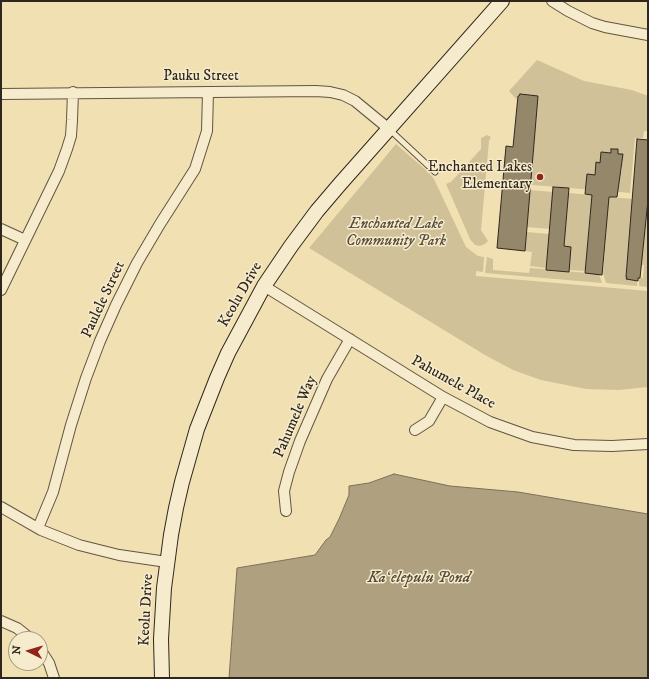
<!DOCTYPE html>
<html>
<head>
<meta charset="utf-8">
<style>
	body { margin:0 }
	#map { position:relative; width:649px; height:679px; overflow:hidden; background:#f1e0b2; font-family:"IM FELL DW Pica",serif }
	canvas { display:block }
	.frame { position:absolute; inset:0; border:2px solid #2f271d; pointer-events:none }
	.north { position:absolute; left:8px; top:631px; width:40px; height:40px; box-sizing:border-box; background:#f6ebcd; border:1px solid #a69d87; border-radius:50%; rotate:275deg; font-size:11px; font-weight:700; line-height:16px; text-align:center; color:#2f271d }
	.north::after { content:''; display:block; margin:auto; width:14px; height:18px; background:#8f2418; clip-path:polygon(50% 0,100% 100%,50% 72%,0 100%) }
</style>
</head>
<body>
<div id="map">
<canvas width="649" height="679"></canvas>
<div class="frame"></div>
<div class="north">N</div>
</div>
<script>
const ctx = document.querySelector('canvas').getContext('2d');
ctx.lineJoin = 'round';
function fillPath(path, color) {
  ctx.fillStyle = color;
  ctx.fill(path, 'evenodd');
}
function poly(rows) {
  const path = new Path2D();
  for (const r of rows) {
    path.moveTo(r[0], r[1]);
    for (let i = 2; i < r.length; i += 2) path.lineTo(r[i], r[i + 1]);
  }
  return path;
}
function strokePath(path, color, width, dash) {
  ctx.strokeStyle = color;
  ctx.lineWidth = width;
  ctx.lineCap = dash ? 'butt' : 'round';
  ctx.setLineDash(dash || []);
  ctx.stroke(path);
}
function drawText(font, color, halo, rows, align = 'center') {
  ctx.font = font + ' "IM FELL DW Pica",serif';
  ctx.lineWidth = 3;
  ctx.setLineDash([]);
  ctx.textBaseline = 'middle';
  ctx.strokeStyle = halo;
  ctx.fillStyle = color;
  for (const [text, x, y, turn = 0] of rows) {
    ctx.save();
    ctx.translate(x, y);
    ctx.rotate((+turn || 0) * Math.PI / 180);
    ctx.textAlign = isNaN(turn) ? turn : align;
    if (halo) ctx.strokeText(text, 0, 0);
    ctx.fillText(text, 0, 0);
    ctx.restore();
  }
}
fillPath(poly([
	[537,60,584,81,632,90,648,96,648,131,644,131,643,138,635,138,630,193,599,190,621,173,623,154,618,154,618,149,612,149,611,153,601,152,600,163,596,163,594,190,508,183,532,174,538,96,520,94,519,96,518,96,516,99,509,91],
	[487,135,491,137,489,141,481,230,488,241,485,244,480,246,475,245,470,239,446,184,451,182,481,149,481,138],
	[396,144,427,171,434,179,466,247,478,256,484,257,483,272,476,271,476,276,648,291,648,387,619,390,586,389,541,380,513,370,485,355,309,248],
	[530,190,553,192,550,229,527,227],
	[569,193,592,195,585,271,569,270,571,247,564,246],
	[609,197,633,199,626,276,627,277,627,279,637,281,637,286,606,283,603,273],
	[647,200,648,200,648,287,639,286,639,278,643,278,644,265,641,265],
	[527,232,549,234,546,268,530,266,532,252,525,251],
	[487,257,493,259,493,270,529,273,530,268,599,274,602,283,485,273]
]), '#d0c199');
const water = poly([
	[394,474,450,486,518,492,648,514,648,678,229,678,237,568,315,555,326,540,330,537,339,519,349,495,349,486,369,483,394,474]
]);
fillPath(water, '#afa17f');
strokePath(water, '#7c7058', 1);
const building = poly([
	[520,94,538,96,525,251,497,248,506,146,513,147,518,96,519,96,520,94],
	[637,139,648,140,648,200,640,278,638,278,638,281,626,279,627,277,626,277,637,139],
	[611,149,618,149,618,154,623,154,617,197,609,197,602,275,585,273,592,195,585,194,587,174,595,175,596,162,600,163,601,152,611,153,611,149],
	[553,187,569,188,564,246,571,247,569,272,546,270,553,187]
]);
fillPath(building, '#94876a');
strokePath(building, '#2f271d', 1);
const lane = poly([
	[390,130,435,172]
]);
const street = poly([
	[552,1,568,11,592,23,605,27,648,35],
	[1,94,316,91,330,92,343,95,355,101,389,129],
	[1,229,25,240],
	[264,286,443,397,490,422,532,437,574,445,612,446,648,444],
	[1,290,59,171,67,149,71,136,72,120,73,92],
	[415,430,429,421,443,397],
	[1,507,41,530,79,545,119,555,167,562],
	[286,511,284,491,289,472,300,441,327,379,350,339],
	[38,528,53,492,71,425,86,378,100,341,116,305,137,263,160,224,195,169,207,131,208,92],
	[1,621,17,628,31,639],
	[40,649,49,663,54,678]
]);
const secondary = poly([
	[162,678,161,639,164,588,171,535,176,508,182,482,197,429,217,378,228,353,264,286,291,246,317,211,340,184,502,1]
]);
strokePath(lane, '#605542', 7);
strokePath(street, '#605542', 12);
strokePath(secondary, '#2f271d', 16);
strokePath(lane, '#f6ebcd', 5);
strokePath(street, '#f6ebcd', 10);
strokePath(secondary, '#f6ebcd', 14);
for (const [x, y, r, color] of [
	[540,177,4,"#8f2418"]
]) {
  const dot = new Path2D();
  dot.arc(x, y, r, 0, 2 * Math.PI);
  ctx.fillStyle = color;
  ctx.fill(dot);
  strokePath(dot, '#f6ebcd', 1.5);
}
drawText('15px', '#2f271d', '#f6ebcd', [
	["Pauku Street",201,77],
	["Keolu Drive",241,295,-60],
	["Paulele Street",104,300,-65],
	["Pahumele Place",453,383,29],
	["Pahumele Way",296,417,-67],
	["Keolu Drive",147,610,-87]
]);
drawText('15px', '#2f271d', '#f6ebcd', [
	["Enchanted Lakes",532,168],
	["Elementary",532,185]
], 'right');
drawText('italic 15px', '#574e3c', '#f6ebcd', [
	["Enchanted Lake",396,225],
	["Community Park",396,242]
]);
drawText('italic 16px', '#554c3a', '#f6ebcd', [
	["Kaʻelepulu Pond",419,579]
]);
</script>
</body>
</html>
